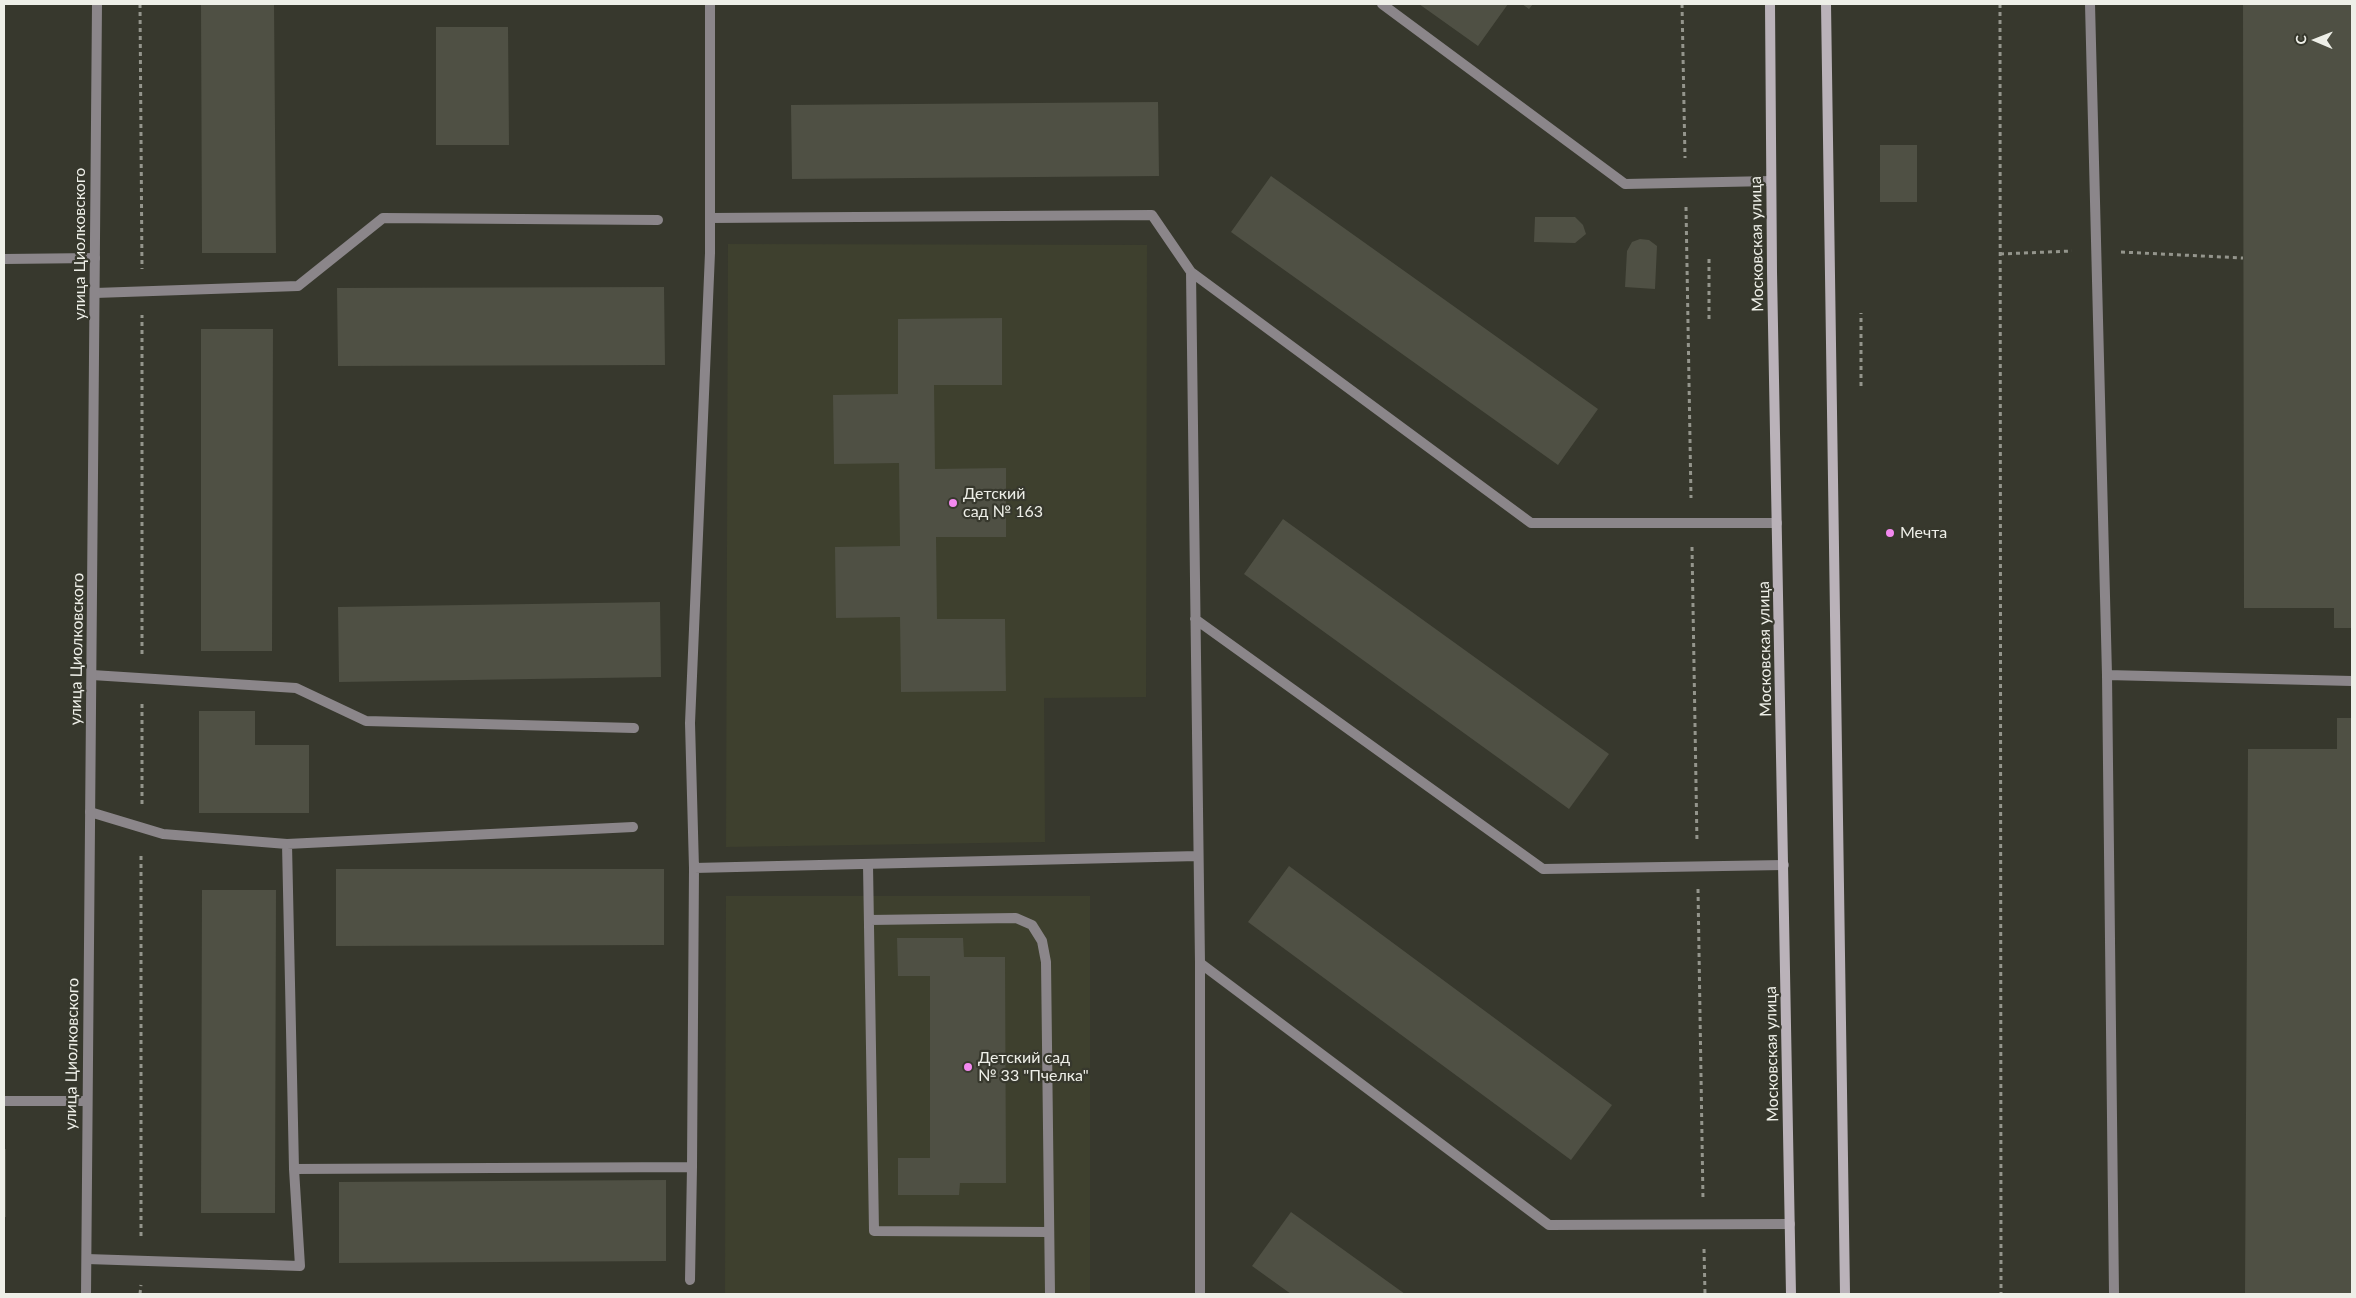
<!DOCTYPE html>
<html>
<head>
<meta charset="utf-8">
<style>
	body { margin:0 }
	#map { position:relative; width:2356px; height:1298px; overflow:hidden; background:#37382d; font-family:Lato,sans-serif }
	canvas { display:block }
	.frame { position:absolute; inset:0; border:5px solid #eeefe8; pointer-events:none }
	.north { position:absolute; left:2291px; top:15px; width:50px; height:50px; -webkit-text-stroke:4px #37382d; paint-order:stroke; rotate:271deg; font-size:14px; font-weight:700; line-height:20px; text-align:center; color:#eeefe8 }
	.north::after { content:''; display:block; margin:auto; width:18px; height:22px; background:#eeefe8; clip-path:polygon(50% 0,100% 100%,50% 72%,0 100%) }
</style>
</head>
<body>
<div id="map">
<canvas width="2356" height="1298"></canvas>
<div class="frame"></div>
<div class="north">С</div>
</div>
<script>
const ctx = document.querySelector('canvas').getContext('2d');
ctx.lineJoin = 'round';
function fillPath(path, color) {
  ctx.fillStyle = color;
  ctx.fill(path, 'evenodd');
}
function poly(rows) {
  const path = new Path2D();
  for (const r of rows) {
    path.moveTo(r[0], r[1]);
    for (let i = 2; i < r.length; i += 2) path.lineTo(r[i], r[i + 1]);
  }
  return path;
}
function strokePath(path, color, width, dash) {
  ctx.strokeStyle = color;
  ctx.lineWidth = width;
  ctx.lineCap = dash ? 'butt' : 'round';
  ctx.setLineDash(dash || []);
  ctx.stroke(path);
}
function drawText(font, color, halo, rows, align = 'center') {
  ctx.font = font + ' Lato,sans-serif';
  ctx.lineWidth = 4.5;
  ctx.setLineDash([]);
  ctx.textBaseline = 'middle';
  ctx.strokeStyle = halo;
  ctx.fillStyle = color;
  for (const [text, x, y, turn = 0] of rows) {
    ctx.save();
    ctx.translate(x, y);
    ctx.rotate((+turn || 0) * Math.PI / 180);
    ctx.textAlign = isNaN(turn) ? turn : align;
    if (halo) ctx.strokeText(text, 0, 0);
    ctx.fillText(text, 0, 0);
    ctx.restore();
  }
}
fillPath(poly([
	[728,244,1147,245,1146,697,1044,698,1045,842,726,847],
	[726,896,1090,896,1090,1294,725,1294]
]), '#3e402e');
fillPath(poly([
	[201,4,274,4,276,253,202,253],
	[1419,4,1508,4,1478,46],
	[1522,4,1533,4,1529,9],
	[2243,4,2352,4,2352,628,2334,628,2334,608,2244,608],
	[436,27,508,27,509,145,436,145],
	[1158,102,1159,176,792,179,791,105],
	[1880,145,1917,145,1917,202,1880,202],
	[1271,176,1598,409,1558,465,1231,232],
	[1535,217,1575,217,1583,225,1586,234,1575,243,1534,242],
	[1640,239,1649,240,1657,246,1655,289,1625,287,1627,251,1632,242],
	[664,287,665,365,338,366,337,288],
	[1002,318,1002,385,934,385,935,469,1006,468,1006,537,936,537,937,619,1005,619,1006,691,901,692,900,617,836,618,835,547,900,546,899,463,834,464,833,395,898,394,898,319],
	[201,329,273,329,272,651,201,651],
	[1283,519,1609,754,1569,809,1244,574],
	[660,602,661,677,339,682,338,607],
	[199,711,255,711,255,745,309,745,309,813,199,813],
	[2337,718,2352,718,2352,1294,2245,1294,2248,749,2337,749],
	[1289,866,1612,1105,1571,1160,1248,922],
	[336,869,664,869,664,945,336,946],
	[202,890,276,890,275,1213,201,1213],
	[897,938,963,938,964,957,1005,957,1006,1183,960,1183,959,1195,898,1195,898,1158,930,1158,930,976,898,976],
	[4,1149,6,1149,6,1217,4,1217],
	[666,1180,666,1261,339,1263,339,1182],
	[1291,1212,1405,1294,1291,1294,1252,1266]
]), '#4f5044');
strokePath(poly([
	[140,4,142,269],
	[1682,4,1685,158],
	[2000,4,2001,1294],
	[1686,207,1691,498],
	[2121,252,2243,258],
	[2000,254,2072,251],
	[1709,259,1709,319],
	[1861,386,1861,313],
	[1692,547,1697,843],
	[142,654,142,315],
	[142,804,142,702],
	[1698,889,1703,1200],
	[141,1236,141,852],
	[1704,1249,1705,1294],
	[140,1294,141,1285]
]), '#94958c', 3, [4, 4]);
strokePath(poly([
	[1382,4,1625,184,1771,181],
	[2090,4,2107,675,2114,1294],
	[710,218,1152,215,1191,272],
	[4,259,95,258],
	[95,293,298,286,383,218,658,220],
	[1195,619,1543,869,1784,865],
	[92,675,296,688,366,721,634,728],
	[2107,675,2352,681],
	[90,812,163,834,287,844,294,1169,692,1167,690,1280],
	[287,844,633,827],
	[868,865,874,1231,1049,1232],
	[694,868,1198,856],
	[869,920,1016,918,1032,925,1042,941,1046,962,1050,1294],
	[1200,963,1549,1225,1790,1224],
	[4,1101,87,1101],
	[692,1167,694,868,690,723,710,253,710,4],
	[87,1259,300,1266,294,1169],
	[1200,1294,1200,963,1191,272,1531,523,1777,523]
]), '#8b868a', 10);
strokePath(poly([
	[86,1294,97,4]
]), '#8b868a', 10);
strokePath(poly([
	[1770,4,1772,272,1791,1294],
	[1826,4,1845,1294]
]), '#bab2b9', 10);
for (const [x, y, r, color] of [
	[953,503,5,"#f489f0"],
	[1890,533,5,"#f489f0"],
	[968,1067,5,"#f489f0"]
]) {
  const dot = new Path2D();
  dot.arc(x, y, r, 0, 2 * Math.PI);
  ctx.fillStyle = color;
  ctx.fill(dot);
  strokePath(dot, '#37382d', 2);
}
drawText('16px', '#eeefe8', '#37382d', [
	["улица Циолковского",80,244,-90],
	["Московская улица",1757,244,-91],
	["улица Циолковского",77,649,-89],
	["Московская улица",1765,649,-91],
	["улица Циолковского",72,1054,-89],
	["Московская улица",1772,1054,-91]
]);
drawText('16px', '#eeefe8', '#37382d', [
	["Детский",963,494],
	["сад № 163",963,512],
	["Мечта",1900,533],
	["Детский сад",978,1058],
	["№ 33 \"Пчелка\"",978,1076]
], 'left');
</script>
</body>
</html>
